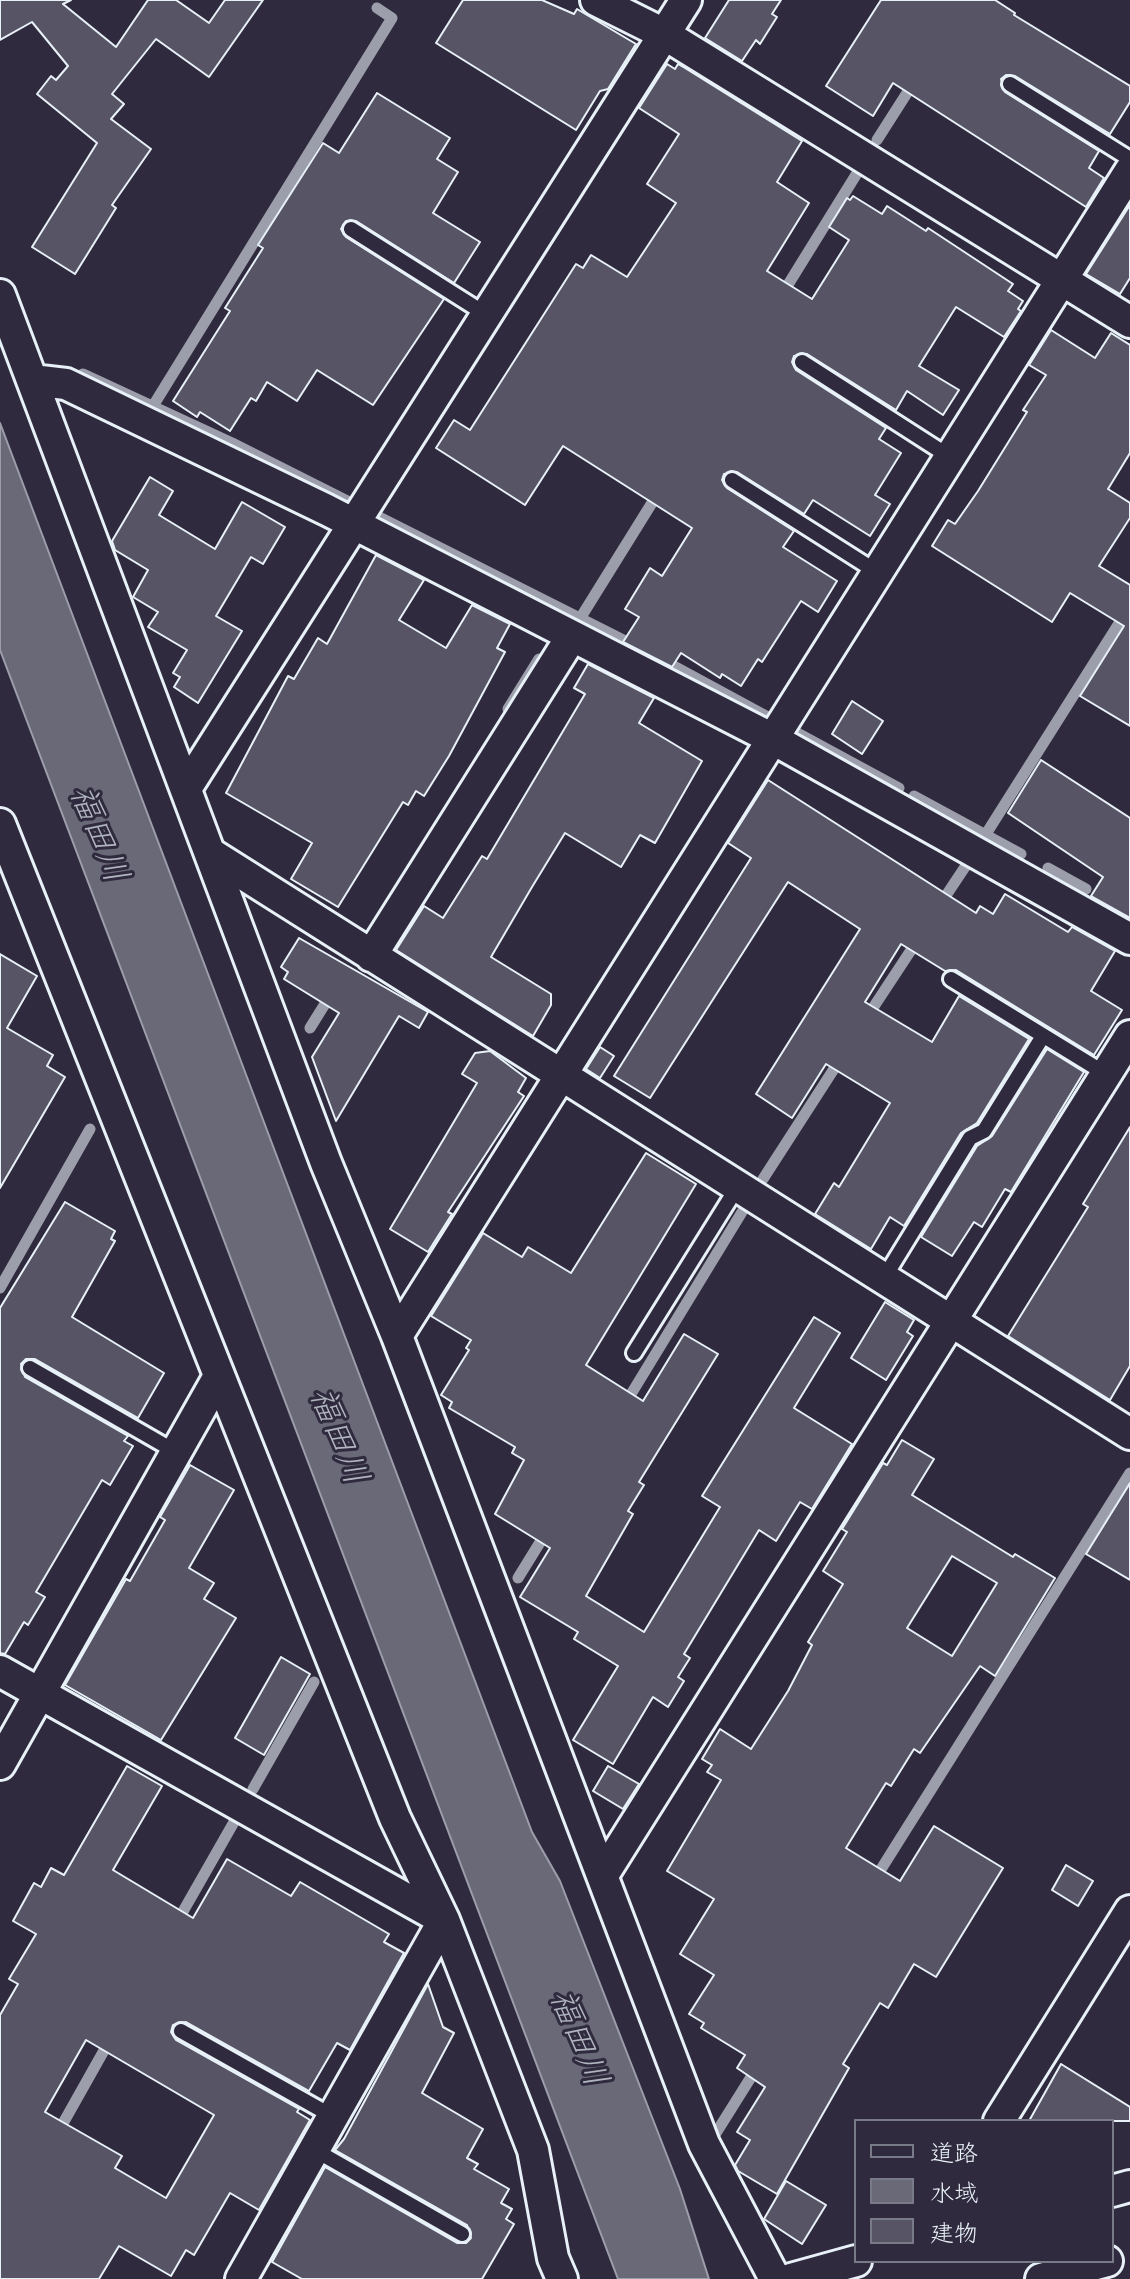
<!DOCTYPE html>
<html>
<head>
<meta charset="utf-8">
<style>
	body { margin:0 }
	#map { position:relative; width:1130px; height:2279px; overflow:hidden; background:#2f2a3d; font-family:Mynerve,"Klee One",sans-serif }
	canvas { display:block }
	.legend { position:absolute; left:854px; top:2119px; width:260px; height:144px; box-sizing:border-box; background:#2f2a3d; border:2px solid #797a88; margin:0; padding:10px 14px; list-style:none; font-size:24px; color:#e8f1f8 }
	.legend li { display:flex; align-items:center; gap:16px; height:40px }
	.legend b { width:40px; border:2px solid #797a88 }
</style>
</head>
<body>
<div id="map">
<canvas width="1130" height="2279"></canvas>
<ul class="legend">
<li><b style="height:10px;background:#2f2a3d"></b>道路</li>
<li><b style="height:22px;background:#696978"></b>水域</li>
<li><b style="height:22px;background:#575565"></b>建物</li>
</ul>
</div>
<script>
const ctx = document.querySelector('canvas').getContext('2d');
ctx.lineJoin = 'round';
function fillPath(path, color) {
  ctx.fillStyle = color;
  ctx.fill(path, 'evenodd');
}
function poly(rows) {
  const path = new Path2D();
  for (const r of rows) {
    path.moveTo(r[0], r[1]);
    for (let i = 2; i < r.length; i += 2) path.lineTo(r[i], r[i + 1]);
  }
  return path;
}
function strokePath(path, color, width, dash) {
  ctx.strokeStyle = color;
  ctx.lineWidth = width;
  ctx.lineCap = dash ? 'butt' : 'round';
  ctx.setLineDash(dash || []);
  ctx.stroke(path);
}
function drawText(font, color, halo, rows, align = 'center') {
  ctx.font = font + ' Mynerve,"Klee One",sans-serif';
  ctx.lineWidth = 6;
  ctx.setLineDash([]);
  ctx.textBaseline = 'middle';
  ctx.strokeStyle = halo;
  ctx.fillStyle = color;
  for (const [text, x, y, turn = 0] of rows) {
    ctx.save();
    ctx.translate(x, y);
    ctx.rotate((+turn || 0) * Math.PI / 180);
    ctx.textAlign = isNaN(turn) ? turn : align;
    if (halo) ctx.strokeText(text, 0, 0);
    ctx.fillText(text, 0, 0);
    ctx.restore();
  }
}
const water = poly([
	[0,423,532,1832,560,1881,680,2189,709,2279,618,2279,0,650,0,423]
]);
fillPath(water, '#696978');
strokePath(water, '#9c9fab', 2);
strokePath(poly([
	[877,140,914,82],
	[781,296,859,170],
	[83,374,232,443,635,646],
	[153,406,392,18,377,8],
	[581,617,660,490],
	[661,659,899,788],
	[508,709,539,659],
	[914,796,1021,854],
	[986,834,1130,606],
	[1048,868,1086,889],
	[939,906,971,858],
	[867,1017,919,938],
	[310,1028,333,991],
	[763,1179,841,1058],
	[0,1288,90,1129],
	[625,1404,742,1212],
	[518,1578,547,1531],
	[253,1789,314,1682],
	[873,1882,1130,1473],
	[177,1922,234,1822],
	[716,2133,758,2066],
	[57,2134,111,2038]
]), '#9c9fab', 11);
const building = poly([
	[0,0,71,0,63,4,116,47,148,0,176,0,209,23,225,0,263,0,209,77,156,39,112,94,124,104,111,119,151,149,112,205,116,208,75,274,32,247,97,143,37,94,51,76,56,80,68,66,32,22,0,40,0,0],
	[463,0,542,0,574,14,577,9,636,44,608,89,600,91,576,130,436,43,463,0],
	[729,0,781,0,772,14,777,17,760,44,756,40,742,61,705,38,729,0],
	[881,0,995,0,1015,13,1014,15,1130,86,1130,102,1110,134,1015,76,1006,75,1001,79,1005,92,1099,151,1089,168,1104,178,1086,207,893,83,873,116,826,86,881,0],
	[667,64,675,69,678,64,685,68,802,141,777,182,809,203,767,271,812,299,849,240,829,227,847,198,850,200,853,196,882,214,887,206,926,231,928,228,1013,284,1008,291,1023,301,1018,309,1021,311,1004,337,956,307,919,366,959,390,943,415,907,391,896,410,807,354,794,356,792,362,796,370,886,428,879,439,901,453,875,495,890,504,870,536,813,500,804,514,737,472,724,474,722,480,727,488,794,531,783,547,837,581,818,612,801,601,762,662,758,659,741,686,722,674,720,678,681,653,672,667,623,642,639,617,625,609,650,568,662,576,692,528,563,446,525,505,436,448,454,420,470,430,576,264,583,268,591,255,627,277,676,203,647,184,679,134,639,108,667,64],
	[377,93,450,138,437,159,458,172,433,213,480,242,454,283,356,221,346,221,341,229,346,237,444,299,373,405,317,370,297,401,267,382,256,401,251,398,230,431,200,412,197,417,173,401,230,311,225,308,263,248,258,245,323,143,339,153,377,93],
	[1130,205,1130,278,1120,294,1086,274,1130,205],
	[1051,330,1095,358,1111,333,1130,345,1130,453,1108,489,1130,503,1130,518,1099,566,1130,585,1130,726,1080,696,1124,626,1070,593,1052,622,932,546,948,520,955,524,978,491,1027,412,1023,410,1046,375,1029,365,1051,330],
	[150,477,173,491,159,515,215,549,242,502,285,527,263,564,251,557,216,616,242,631,198,703,174,687,180,677,173,673,187,650,148,627,158,612,133,597,148,570,115,550,112,541,150,477],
	[376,555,424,580,399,620,446,648,472,605,510,624,497,648,505,652,449,756,424,796,416,791,408,805,403,802,338,907,291,879,312,843,226,793,288,676,294,679,318,638,327,644,376,555],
	[588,664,654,698,639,723,702,761,655,843,640,835,621,867,565,833,532,887,491,957,551,994,551,1005,533,1036,396,950,424,906,443,918,482,856,487,859,585,694,574,688,588,664],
	[852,701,883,721,862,754,832,734,852,701],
	[1041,760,1130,818,1130,918,1091,896,1103,877,1008,813,1041,760],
	[768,780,976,913,980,906,993,914,1005,894,1068,932,1072,927,1115,951,1091,991,1122,1010,1094,1055,956,970,945,971,901,944,865,1002,932,1042,959,996,1029,1039,977,1123,961,1133,904,1226,890,1217,871,1249,815,1214,834,1183,839,1187,890,1103,826,1064,792,1118,756,1094,860,929,788,882,650,1098,614,1076,751,858,728,843,768,780],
	[299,938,428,1012,419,1028,399,1016,336,1121,312,1057,339,1013,284,979,288,972,281,967,299,938],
	[0,954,37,976,7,1028,53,1055,47,1066,65,1077,0,1188,0,954],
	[600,1047,614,1056,600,1078,586,1069,600,1047],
	[1047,1049,1084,1072,1011,1192,1005,1189,982,1227,974,1222,952,1256,921,1237,977,1146,992,1136,1047,1049],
	[490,1051,526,1078,518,1092,524,1096,448,1212,452,1214,428,1252,390,1229,477,1083,462,1074,475,1053,490,1051],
	[1130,1127,1130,1366,1110,1400,1008,1336,1088,1207,1083,1204,1130,1127],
	[646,1153,696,1184,586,1365,643,1401,684,1334,718,1354,639,1482,644,1485,628,1511,633,1514,586,1596,644,1632,720,1507,702,1496,814,1317,840,1333,794,1408,852,1444,812,1509,800,1502,776,1541,759,1530,684,1654,690,1658,678,1677,684,1681,668,1707,653,1697,613,1764,573,1740,618,1666,574,1639,578,1632,520,1597,550,1548,495,1514,524,1460,512,1453,515,1447,449,1408,452,1402,441,1395,469,1350,466,1348,471,1340,431,1316,483,1233,522,1257,528,1247,571,1273,646,1153],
	[65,1202,115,1231,111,1239,115,1241,72,1317,164,1373,138,1418,35,1359,26,1359,21,1364,25,1377,128,1436,124,1441,133,1446,110,1485,102,1480,36,1592,45,1597,28,1625,24,1622,5,1654,0,1653,0,1308,65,1202],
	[885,1302,914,1320,907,1332,913,1336,886,1380,851,1358,885,1302],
	[902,1440,934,1459,912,1495,1013,1557,1015,1554,1055,1578,995,1676,980,1666,920,1753,914,1749,891,1786,886,1783,846,1848,900,1881,934,1826,1003,1868,936,1977,914,1964,888,2008,880,2003,843,2064,849,2068,777,2194,738,2171,735,2165,750,2140,737,2132,765,2087,737,2068,745,2055,701,2028,704,2023,689,2014,714,1975,680,1954,714,1899,667,1871,721,1780,707,1772,712,1765,702,1759,720,1729,751,1749,788,1691,812,1645,808,1642,843,1584,823,1571,847,1532,842,1529,883,1463,887,1465,902,1440],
	[952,1556,997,1583,952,1656,907,1628,952,1556],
	[190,1465,234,1490,189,1568,214,1583,204,1599,236,1618,161,1740,65,1685,126,1579,130,1581,165,1520,160,1517,190,1465],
	[1130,1483,1130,1580,1086,1554,1130,1483],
	[281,1657,310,1674,264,1755,235,1738,281,1657],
	[127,1766,162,1786,113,1870,193,1918,227,1859,291,1896,300,1882,389,1934,384,1942,404,1953,350,2050,337,2043,309,2091,186,2022,173,2025,171,2032,176,2040,299,2109,297,2112,310,2120,259,2210,230,2193,194,2255,186,2250,171,2276,119,2246,99,2279,0,2279,0,2015,18,1984,9,1979,36,1934,13,1921,34,1883,41,1887,51,1868,64,1875,127,1766],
	[86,2040,214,2115,166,2198,115,2168,122,2156,45,2112,86,2040],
	[608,1766,639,1784,623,1809,593,1791,608,1766],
	[1066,1865,1093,1881,1078,1906,1052,1890,1066,1865],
	[428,1984,443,2027,454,2033,422,2093,483,2129,467,2158,478,2164,474,2169,509,2189,501,2203,512,2209,506,2219,514,2224,482,2279,302,2279,272,2262,325,2167,457,2243,466,2243,471,2238,467,2225,335,2150,344,2139,428,1984],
	[1061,2064,1130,2107,1130,2121,1029,2121,1061,2064],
	[786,2181,826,2205,802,2244,764,2219,786,2181]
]);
fillPath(building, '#575565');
strokePath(building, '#e8f1f8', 2);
const lane = poly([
	[1010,84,1130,159],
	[351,229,487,315],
	[802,362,950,457],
	[732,480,877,572],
	[951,979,1106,1074],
	[884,1278,970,1138,984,1131,1043,1036],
	[634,1353,738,1186],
	[30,1368,176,1452],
	[181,2031,332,2116],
	[313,2149,462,2234]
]);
const street = poly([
	[596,0,664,34,1130,322],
	[0,295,326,1163,397,1336,704,2144,775,2279],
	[32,380,66,384,327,510,773,739,1130,939],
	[187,787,686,0],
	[0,824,395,1818,444,1920,533,2150,553,2258,562,2279],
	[213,855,1130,1434],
	[371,956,572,636],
	[397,1336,1130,171],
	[0,1671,444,1920],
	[0,1764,219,1376],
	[603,1875,1130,1036],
	[999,2121,1130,1911],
	[1112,2191,1130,2186],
	[241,2279,444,1920],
	[791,2279,856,2261],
	[1041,2279,1107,2261]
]);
strokePath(lane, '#e8f1f8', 20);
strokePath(street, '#e8f1f8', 36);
strokePath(lane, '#2f2a3d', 14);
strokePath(street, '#2f2a3d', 30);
drawText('italic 34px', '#afb4be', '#2f2a3d', [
	["福田川",96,835,68],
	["福田川",336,1437,68],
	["福田川",576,2039,68]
]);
</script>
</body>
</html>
